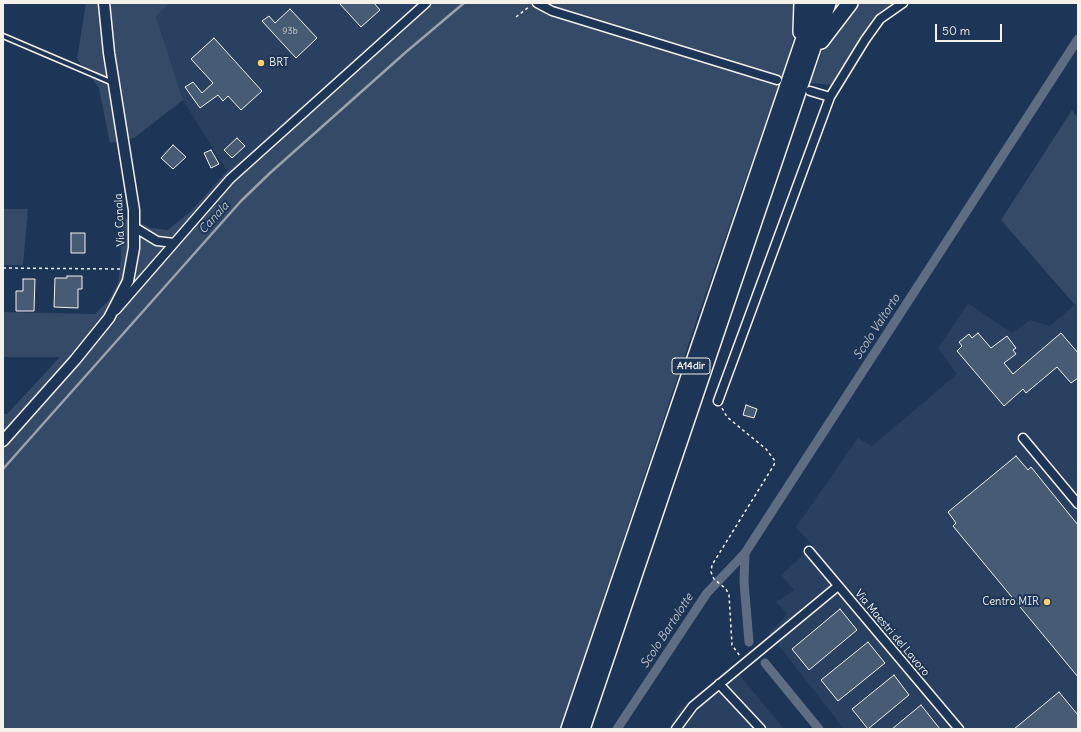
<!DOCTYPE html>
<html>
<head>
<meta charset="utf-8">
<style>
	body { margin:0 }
	#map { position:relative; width:1081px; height:732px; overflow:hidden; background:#1d3557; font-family:Delius,sans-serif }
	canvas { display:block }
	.frame { position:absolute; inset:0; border:4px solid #f4f1e8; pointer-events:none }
	.scale { position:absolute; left:935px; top:24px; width:67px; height:18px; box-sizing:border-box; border:2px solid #f4f1e8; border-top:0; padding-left:5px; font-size:12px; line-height:14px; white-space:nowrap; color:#f4f1e8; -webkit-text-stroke:3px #1d3557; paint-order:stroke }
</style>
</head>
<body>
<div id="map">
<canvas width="1081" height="732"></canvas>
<div class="frame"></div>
<div class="scale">50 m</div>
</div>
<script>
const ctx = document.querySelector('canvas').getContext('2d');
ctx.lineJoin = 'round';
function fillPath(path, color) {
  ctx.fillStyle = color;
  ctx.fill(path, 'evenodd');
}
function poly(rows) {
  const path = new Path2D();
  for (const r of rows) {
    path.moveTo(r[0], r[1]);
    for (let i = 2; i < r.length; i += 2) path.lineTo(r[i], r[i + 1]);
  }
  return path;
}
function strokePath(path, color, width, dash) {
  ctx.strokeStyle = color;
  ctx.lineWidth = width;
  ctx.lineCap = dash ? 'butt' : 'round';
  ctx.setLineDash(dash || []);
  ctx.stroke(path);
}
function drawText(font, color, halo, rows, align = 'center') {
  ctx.font = font + ' Delius,sans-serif';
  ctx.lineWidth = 4;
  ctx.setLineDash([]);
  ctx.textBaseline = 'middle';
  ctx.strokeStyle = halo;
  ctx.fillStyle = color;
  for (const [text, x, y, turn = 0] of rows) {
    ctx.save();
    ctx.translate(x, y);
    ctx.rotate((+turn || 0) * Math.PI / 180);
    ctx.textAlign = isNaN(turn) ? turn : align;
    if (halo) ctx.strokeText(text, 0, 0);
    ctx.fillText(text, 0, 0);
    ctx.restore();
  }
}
fillPath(poly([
	[170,3,417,3,247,155,227,171,183,100,156,17],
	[1078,302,1078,729,844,729,769,633,788,614,776,602,794,590,781,575,813,546,796,527,858,438,872,446,957,374,938,348,968,303,1012,333,1030,320,1050,326],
	[732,666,784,729,669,729,678,711]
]), '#2a4060');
fillPath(poly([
	[86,3,170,3,156,17,183,100,134,138,110,143,99,88,77,59],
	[417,3,798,3,796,24,790,53,700,310,560,729,3,729,3,414,7,414,60,357,3,357,3,312,95,314,109,300,118,283,121,259,121,234,117,216,143,224,151,228,168,230,191,211,227,171,247,155],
	[853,3,893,3,874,17,831,85,810,83,828,37],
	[1072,110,1078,118,1078,302,1075,305,1001,220],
	[3,209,28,209,23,265,3,265]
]), '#354a67');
strokePath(poly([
	[3,469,241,201,270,173,406,52,464,3]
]), '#9aa2ab', 2.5);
strokePath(poly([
	[749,642,744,582,745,553,1078,39],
	[765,663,819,729],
	[617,729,707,593,745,553]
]), '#5e6d82', 9);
const building = poly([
	[339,3,374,3,380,10,361,27,339,3],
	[290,9,317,38,296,58,262,21,269,16,275,23,290,9],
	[214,38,262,91,241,110,228,96,223,101,218,95,200,108,185,87,193,82,202,93,213,83,191,59,214,38],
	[237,138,245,146,232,158,224,150,237,138],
	[173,145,186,157,173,169,161,158,173,145],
	[211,150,219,164,211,168,204,153,211,150],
	[71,233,85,233,85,253,71,253,71,233],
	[67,276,82,276,82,289,78,289,78,308,54,307,55,278,67,278,67,276],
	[23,279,35,279,34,311,16,311,16,291,23,291,23,279],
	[978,333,991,348,1007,336,1016,348,1013,350,1016,354,1004,363,1013,374,1061,333,1078,353,1078,378,1071,383,1057,367,1026,393,1023,389,1004,406,957,351,962,346,959,342,969,334,972,338,978,333],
	[746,405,757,409,754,418,743,415,746,405],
	[1016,456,1028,470,1031,467,1078,525,1078,677,953,526,956,523,948,512,1016,456],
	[840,609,857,630,809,670,792,649,840,609],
	[868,642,885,663,838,701,821,680,868,642],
	[894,675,909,695,868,729,852,709,894,675],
	[1059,692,1078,715,1078,729,1014,729,1059,692],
	[921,705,940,729,892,729,921,705]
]);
fillPath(building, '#485b74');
strokePath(building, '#f4f1e8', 1);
const service = poly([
	[3,36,113,83]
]);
const minor = poly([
	[537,3,552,11,777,80],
	[810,91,830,97],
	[134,227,157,241,174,243],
	[116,310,230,179,426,3],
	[718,401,830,97,865,40,880,19,903,3],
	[1023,438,1078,504],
	[809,551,959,729],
	[719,684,761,729],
	[676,729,693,706,838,586]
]);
const tertiary = poly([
	[3,441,75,360,109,318,128,281,134,248,134,210,109,53,104,3]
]);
const motorway = poly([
	[801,32,802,3],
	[821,41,850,3],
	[569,729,816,3],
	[582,729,828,3]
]);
strokePath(service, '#f4f1e8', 7);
strokePath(minor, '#f4f1e8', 11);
strokePath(tertiary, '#f4f1e8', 13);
strokePath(motorway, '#f4f1e8', 18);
strokePath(poly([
	[516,17,530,6],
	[3,268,120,269],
	[722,408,727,417,766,449,775,461,774,465,712,565,711,572,714,579,726,589,729,595,732,645,740,656]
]), '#f4f1e8', 1.5, [3, 3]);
strokePath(service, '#1d3557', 4);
strokePath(minor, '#1d3557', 8);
strokePath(tertiary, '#1d3557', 10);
strokePath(motorway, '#1d3557', 15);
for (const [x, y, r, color] of [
	[261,63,4,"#ffd166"],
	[1047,602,4,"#ffd166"]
]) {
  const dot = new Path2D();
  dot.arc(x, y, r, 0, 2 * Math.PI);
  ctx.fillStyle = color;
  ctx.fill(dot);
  strokePath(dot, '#1d3557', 1.5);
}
drawText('9px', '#c9cccb', null, [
	["93b",290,31]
]);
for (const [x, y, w] of [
	[691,366,38]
]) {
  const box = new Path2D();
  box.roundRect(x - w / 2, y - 8, w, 16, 3);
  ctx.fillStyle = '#1d3557';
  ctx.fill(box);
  strokePath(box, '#f4f1e8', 1);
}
drawText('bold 10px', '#f4f1e8', null, [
	["A14dir",691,366]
]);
drawText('11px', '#f4f1e8', '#1d3557', [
	["BRT",269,63],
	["Centro MIR",1039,602,"right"]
], 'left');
drawText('11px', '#f4f1e8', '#1d3557', [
	["Via Canala",120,220,-93],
	["Via Maestri del Lavoro",892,633,50]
]);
drawText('italic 12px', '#c0c3c4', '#1d3557', [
	["Canala",214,218,-48],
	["Scolo Valtorto",877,327,-57],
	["Scolo Bartolotte",667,631,-57]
]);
</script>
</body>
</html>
